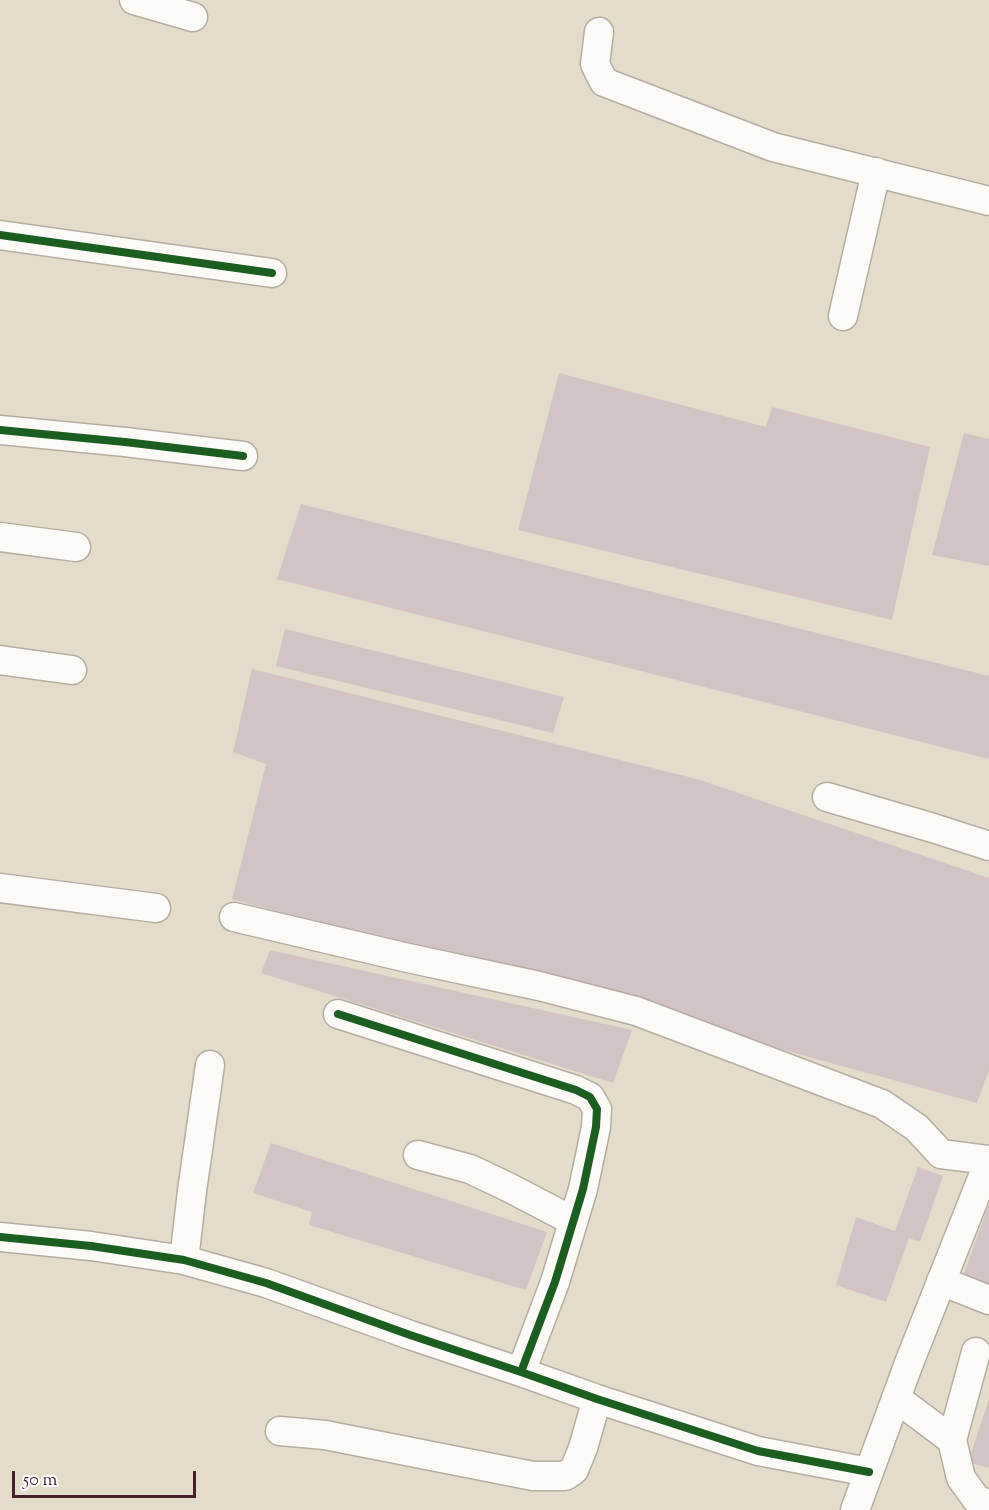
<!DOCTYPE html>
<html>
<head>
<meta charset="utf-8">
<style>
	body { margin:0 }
	#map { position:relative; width:989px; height:1510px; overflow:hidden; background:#e4dcca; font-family:"Sorts Mill Goudy",serif }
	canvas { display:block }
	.scale { position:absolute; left:12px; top:1471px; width:184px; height:27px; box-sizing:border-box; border:3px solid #4a1f2b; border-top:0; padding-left:8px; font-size:18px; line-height:21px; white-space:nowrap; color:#4a1f2b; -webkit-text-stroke:4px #fff; paint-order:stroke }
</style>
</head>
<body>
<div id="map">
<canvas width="989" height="1510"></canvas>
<div class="scale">50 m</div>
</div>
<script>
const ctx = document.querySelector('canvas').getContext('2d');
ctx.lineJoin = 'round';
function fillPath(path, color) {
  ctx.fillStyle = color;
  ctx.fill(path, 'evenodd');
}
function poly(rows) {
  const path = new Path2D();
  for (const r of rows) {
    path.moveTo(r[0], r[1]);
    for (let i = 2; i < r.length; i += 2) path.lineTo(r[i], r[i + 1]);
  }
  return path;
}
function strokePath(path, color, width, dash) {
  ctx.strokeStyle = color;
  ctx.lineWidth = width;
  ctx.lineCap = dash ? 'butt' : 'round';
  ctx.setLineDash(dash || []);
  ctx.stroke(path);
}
fillPath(poly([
	[559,373,766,427,772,407,930,447,892,620,518,530],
	[964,433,989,439,989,566,932,555],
	[301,504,989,676,989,759,277,579],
	[285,629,564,697,553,733,276,666],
	[252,669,697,779,989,878,989,1070,977,1103,232,899,266,764,233,752],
	[270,950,632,1030,613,1083,261,973],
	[271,1143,547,1232,526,1290,309,1225,312,1212,253,1193],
	[918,1167,943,1176,920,1242,909,1238,886,1302,836,1285,856,1217,895,1231],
	[989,1204,989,1286,962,1279],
	[989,1399,989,1468,968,1462]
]), '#d2c3c5');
const minor = poly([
	[134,0,193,17],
	[599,32,595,64,604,82,773,147,989,201],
	[0,235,272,273],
	[843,316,876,172],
	[0,430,125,442,243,456],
	[0,537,76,547],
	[0,660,72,670],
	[827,797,933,828,989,846],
	[0,888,156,908],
	[234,917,408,958,539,986,636,1011,882,1104,917,1128,941,1154,989,1160],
	[338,1014,576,1090,590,1097,597,1109,596,1127,583,1189,555,1282,521,1372],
	[418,1155,470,1169,508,1187,573,1221],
	[0,1237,91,1246,184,1260,266,1283,410,1335,521,1372,597,1399,758,1451,869,1472],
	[184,1260,192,1191,210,1065],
	[941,1281,989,1300],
	[896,1398,952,1440,961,1478,977,1500,989,1504],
	[280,1431,325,1435,533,1476,565,1476,574,1470,583,1448,597,1399],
	[952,1440,976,1352],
	[855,1510,909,1363,989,1161]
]);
strokePath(minor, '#b5ada2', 31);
strokePath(minor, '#fbfaf7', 28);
strokePath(poly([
	[0,235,272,273],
	[0,430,125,442,243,456],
	[338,1014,576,1090,590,1097,597,1109,596,1127,583,1189,555,1282,521,1372],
	[0,1237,91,1246,184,1260,266,1283,410,1335,521,1372,597,1399,758,1451,869,1472]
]), '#1b5e20', 8);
</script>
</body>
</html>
